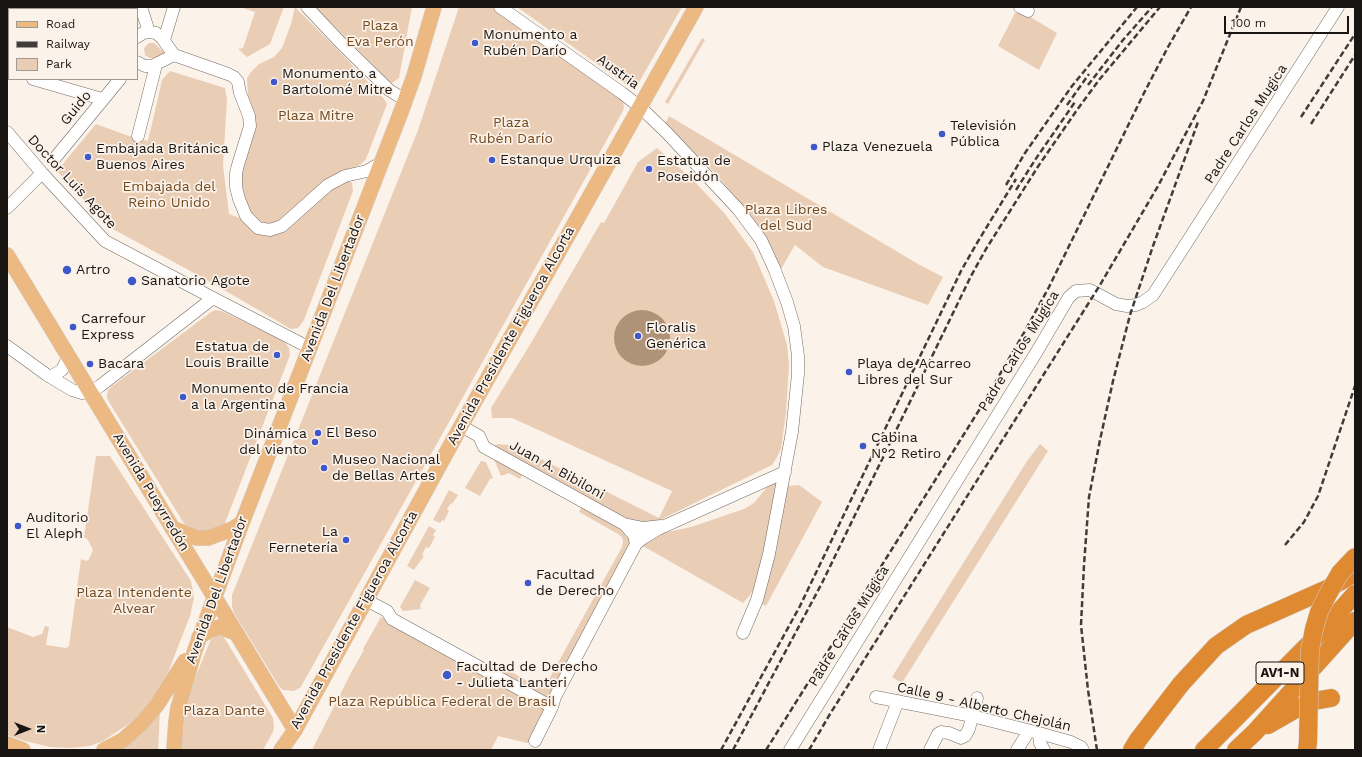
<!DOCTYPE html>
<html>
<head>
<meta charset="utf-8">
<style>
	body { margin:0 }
	#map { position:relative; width:1362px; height:757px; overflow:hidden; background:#fbf2ea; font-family:"Work Sans",sans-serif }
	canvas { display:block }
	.frame { position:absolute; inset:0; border:8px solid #191513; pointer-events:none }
	.legend { position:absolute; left:8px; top:8px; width:130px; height:72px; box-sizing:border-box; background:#fbf2ea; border:1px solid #a19a94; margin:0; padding:5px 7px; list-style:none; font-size:12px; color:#191513 }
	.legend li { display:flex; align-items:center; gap:8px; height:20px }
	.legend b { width:20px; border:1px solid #a19a94 }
	.north { position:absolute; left:8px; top:709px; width:40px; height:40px; -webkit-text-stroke:3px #fbf2ea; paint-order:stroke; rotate:90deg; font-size:11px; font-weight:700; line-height:16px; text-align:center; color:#191513 }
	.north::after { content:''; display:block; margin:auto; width:14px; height:18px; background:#191513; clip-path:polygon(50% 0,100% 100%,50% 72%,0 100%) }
	.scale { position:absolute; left:1224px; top:16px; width:125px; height:18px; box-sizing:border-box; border:2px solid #191513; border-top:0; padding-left:5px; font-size:12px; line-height:14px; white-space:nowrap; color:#191513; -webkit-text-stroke:3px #fbf2ea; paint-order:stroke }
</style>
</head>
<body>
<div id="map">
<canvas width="1362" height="757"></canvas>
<div class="frame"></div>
<ul class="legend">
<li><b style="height:5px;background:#ecb983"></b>Road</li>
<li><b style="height:5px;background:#413c39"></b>Railway</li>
<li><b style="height:11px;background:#eacdb5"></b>Park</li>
</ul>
<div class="north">N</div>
<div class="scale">100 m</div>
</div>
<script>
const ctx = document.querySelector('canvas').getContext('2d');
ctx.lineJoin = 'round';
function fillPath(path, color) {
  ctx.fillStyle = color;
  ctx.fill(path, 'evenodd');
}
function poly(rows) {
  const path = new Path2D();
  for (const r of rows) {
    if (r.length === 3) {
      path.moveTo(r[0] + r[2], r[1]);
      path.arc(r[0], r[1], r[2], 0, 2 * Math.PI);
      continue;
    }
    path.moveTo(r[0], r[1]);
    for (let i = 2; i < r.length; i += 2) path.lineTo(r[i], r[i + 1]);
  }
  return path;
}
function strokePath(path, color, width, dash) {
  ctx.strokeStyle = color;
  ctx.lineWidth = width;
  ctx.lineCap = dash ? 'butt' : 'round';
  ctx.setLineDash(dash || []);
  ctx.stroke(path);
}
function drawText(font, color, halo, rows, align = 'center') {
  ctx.font = font + ' "Work Sans",sans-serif';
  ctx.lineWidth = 3.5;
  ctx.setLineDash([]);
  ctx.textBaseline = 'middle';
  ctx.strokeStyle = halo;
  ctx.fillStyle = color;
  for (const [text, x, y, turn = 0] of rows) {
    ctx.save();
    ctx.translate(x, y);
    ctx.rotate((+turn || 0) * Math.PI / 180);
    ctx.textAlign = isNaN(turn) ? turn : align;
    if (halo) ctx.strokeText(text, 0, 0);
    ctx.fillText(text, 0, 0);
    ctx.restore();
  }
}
fillPath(poly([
	[240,7,284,7,270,44,247,57,238,49,243,48,255,12],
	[295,7,336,48,384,99,387,104,366,159,360,165,341,172,276,224,268,226,260,224,252,217,246,203,241,179,248,97,247,78,251,72,259,64,274,57,282,48,291,24],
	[315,7,412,7,399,78,392,83,388,80],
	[459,7,492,7,623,101,624,107,623,111,303,683,301,687,294,691,283,690,279,686,234,613,232,606,232,595,418,130],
	[517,7,682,7,638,84,632,87,628,86],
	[1022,12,1057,33,1039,70,998,46,1015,13],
	[702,38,705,40,668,104,665,102],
	[149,43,154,43,165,53,164,57,150,58,145,55,144,48],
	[170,71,225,88,227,100,223,166,229,214,242,219,248,227,254,232,262,235,269,236,284,232,327,193,341,183,349,181,352,183,353,191,304,320,298,328,291,329,207,280,109,227,57,171,96,124,126,135,148,141,162,80],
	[669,116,918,264,943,277,928,305,823,267,795,245,781,269,765,236,749,213,716,174,665,124],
	[657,148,693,180,725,214,753,252,774,301,787,345,789,365,786,413,781,449,777,457,772,465,662,519,654,522,642,523,630,521,492,446,499,444,508,445,517,447,659,518,672,491,512,418,492,418,491,408,531,343,601,222,604,223,638,162],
	[215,310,222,311,284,341,289,348,290,355,225,523,223,526,202,533,185,525,109,402,107,398,107,394,108,390,111,387,211,312],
	[1040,444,1048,451,902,683,892,677,1027,461],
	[96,456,110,456,191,581,194,598,190,616,164,683,153,701,137,718,103,741,90,746,70,748,50,747,25,741,7,735,7,627,33,637,42,634,45,626,49,627,46,645,66,648,69,646,81,559,86,561,89,559,93,550,88,540,84,537],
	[494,459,522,475,520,479,509,473,501,476],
	[481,461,486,462,493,478,490,479,480,496,465,488],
	[781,480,760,580,750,595,743,603,643,546,648,539,654,535,691,527,744,509,754,503,767,487],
	[799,485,822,502,766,606,760,603,776,551,788,486],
	[449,490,458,495,452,504,451,503,447,509,449,511,444,521,442,520,440,523,433,520],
	[583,504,622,526,632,542,550,695,546,699,491,671,496,663,534,685,538,686,544,685,548,681,586,612,622,547,623,542,622,537,618,534,579,512],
	[429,526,436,530,433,535,435,537,429,548,426,547,422,555,424,556,414,570,407,566],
	[415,580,430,588,420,605,421,609,403,611,400,607],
	[381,617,549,706,532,740,527,743,498,736,491,750,312,750,352,671,364,650,363,649],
	[213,634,222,634,273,718,274,727,273,732,263,750,181,750,186,705,191,688],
	[160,711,158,750,117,750]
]), '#eacdb5');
fillPath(poly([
	[642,338,28]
]), '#b09278');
const minor = poly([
	[24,7,30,9],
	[141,7,149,32],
	[307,7,340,42,389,90,405,100],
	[500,7,622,93,640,107,667,133,738,209,761,240,774,268,787,302,794,326,798,356,798,374,792,432,769,554,757,600,743,633],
	[1020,7,1028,11],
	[137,37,143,33,149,32,156,33,162,38,174,55,152,66,145,66,137,62],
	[164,40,174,7],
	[174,55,228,74,234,77,238,82,240,93,249,116,250,126,238,165,236,173,236,187,239,199,246,216,258,228,270,230,282,226,328,185,345,176,367,171,381,163],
	[7,71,9,72],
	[33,79,102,99],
	[7,132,42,173,105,241,213,298,310,348],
	[138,136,156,65],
	[55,158,120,79],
	[7,208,42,173],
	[7,346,47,375,72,390,82,393,90,392,100,386,213,298],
	[50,377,62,370,68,357],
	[461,426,479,436,484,447,624,524,634,535,636,544],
	[624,524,643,528,661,526],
	[366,600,387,611,392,619,552,707],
	[876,697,972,716,1039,733,1071,742,1081,747,1083,750],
	[1039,733,1040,743,1044,750],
	[535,741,552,707,555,697,636,544,643,538,658,529,785,472],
	[790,750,1036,353,1069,297,1076,291,1090,290,1116,304,1127,306,1136,305,1143,302,1153,295,1338,7],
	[879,750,898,701],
	[930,750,938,734,941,732,949,733,961,738,965,736,969,729,977,698],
	[1017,750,1029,731]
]);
const major = poly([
	[7,255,295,730],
	[172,528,197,538,208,538,232,529,242,523],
	[199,637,210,630,220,627,236,633],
	[7,744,23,750],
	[104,750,123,740,142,723,157,705,185,661],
	[174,750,176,722,178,708,195,650,242,523,401,112,414,76,434,7],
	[281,750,295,730,461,426,696,7]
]);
const highway = poly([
	[1268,725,1296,709,1314,701,1331,698],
	[1132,750,1138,740,1181,684,1216,646,1246,625,1327,589,1355,573],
	[1204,750,1319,634,1355,594],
	[1236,750,1255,732,1355,621]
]);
strokePath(minor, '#736b64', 13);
strokePath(major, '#d1d0d0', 16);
strokePath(highway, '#d1d0d0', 19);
strokePath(minor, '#fff', 12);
strokePath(major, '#ecb983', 15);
strokePath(highway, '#df8a31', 18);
strokePath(poly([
	[1088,85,1123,40,1152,7],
	[1067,105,1089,74],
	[1301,117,1355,34],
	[1311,124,1355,55],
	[1006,185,1025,153,1072,86,1137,7],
	[1016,190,1035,160,1075,102],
	[1285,545,1304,522,1318,496,1355,386],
	[721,750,800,606,961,271,977,243,1016,179],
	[733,750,822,583,971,276,986,249,1039,165,1077,110,1099,80,1160,7],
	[766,750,981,407,1025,331,1049,287,1144,93,1168,47,1191,7],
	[809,750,830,714,1100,285,1158,186,1203,101,1241,7],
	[1097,750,1088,690,1081,625,1084,565,1089,497,1100,440,1113,381,1130,315,1153,246,1198,122]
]), '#413c39', 2.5, [6, 3]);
const highwayBridge = poly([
	[1307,750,1308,742,1310,650,1314,629,1319,612,1328,594,1340,573,1355,557]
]);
strokePath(highwayBridge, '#d1d0d0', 19, []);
strokePath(highwayBridge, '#df8a31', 18);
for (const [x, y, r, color] of [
	[475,43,4,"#3e57ca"],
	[274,82,4,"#3e57ca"],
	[942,134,4,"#3e57ca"],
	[814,147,4,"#3e57ca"],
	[88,157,4,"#3e57ca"],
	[492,160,4,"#3e57ca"],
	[649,169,4,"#3e57ca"],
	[67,270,5,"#3e57ca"],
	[132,281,5,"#3e57ca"],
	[73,327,4,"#3e57ca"],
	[638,336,4,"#3e57ca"],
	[277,355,4,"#3e57ca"],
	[90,364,4,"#3e57ca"],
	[849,372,4,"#3e57ca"],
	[183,397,4,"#3e57ca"],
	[318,433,4,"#3e57ca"],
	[315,442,4,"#3e57ca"],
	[863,446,4,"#3e57ca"],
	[324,468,4,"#3e57ca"],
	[18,526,4,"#3e57ca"],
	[346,540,4,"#3e57ca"],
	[528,583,4,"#3e57ca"],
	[447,675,5,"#3e57ca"]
]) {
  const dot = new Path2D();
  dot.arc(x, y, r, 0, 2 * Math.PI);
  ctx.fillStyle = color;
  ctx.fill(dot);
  strokePath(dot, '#fbf2ea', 1.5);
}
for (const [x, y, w] of [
	[1280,673,48]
]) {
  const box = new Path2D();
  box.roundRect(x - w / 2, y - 11, w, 22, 3);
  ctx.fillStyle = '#fbf2ea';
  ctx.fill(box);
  strokePath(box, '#191513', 1);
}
drawText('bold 13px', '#191513', null, [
	["AV1-N",1280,673]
]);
drawText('14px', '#74491e', '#fbf2ea', [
	["Plaza",380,26],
	["Eva Perón",380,42],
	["Plaza Mitre",316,116],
	["Plaza",511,123],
	["Rubén Darío",511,139],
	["Embajada del",169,187],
	["Reino Unido",169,203],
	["Plaza Libres",786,210],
	["del Sud",786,226],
	["Plaza Intendente",134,593],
	["Alvear",134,609],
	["Plaza República Federal de Brasil",442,702],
	["Plaza Dante",224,711]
]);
drawText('14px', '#191513', '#fbf2ea', [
	["Monumento a",483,35],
	["Rubén Darío",483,51],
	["Monumento a",282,74],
	["Bartolomé Mitre",282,90],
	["Televisión",950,126],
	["Pública",950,142],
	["Plaza Venezuela",822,147],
	["Embajada Británica",96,149],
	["Buenos Aires",96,165],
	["Estanque Urquiza",500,160],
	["Estatua de",657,161],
	["Poseidón",657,177],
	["Artro",76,270],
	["Sanatorio Agote",141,281],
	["Carrefour",81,319],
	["Express",81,335],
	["Floralis",646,328],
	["Genérica",646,344],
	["Estatua de",269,347,"right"],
	["Louis Braille",269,363,"right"],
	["Bacara",98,364],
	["Playa de Acarreo",857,364],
	["Libres del Sur",857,380],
	["Monumento de Francia",191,389],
	["a la Argentina",191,405],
	["El Beso",326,433],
	["Dinámica",307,434,"right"],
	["del viento",307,450,"right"],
	["Cabina",871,438],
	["N°2 Retiro",871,454],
	["Museo Nacional",332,460],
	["de Bellas Artes",332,476],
	["Auditorio",26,518],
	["El Aleph",26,534],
	["La",338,532,"right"],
	["Fernetería",338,548,"right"],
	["Facultad",536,575],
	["de Derecho",536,591],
	["Facultad de Derecho",456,667],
	["- Julieta Lanteri",456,683]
], 'left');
drawText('14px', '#191513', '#fbf2ea', [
	["Austria",618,72,36],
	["Guido",76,108,-51],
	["Padre Carlos Mugica",1246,124,-57],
	["Doctor Luis Agote",72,182,47],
	["Avenida Del Libertador",333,288,-69],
	["Avenida Presidente Figueroa Alcorta",511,336,-61],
	["Padre Carlos Mugica",1019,351,-58],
	["Juan A. Bibiloni",557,470,29],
	["Avenida Pueyrredón",151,492,59],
	["Avenida Del Libertador",217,590,-70],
	["Avenida Presidente Figueroa Alcorta",354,620,-61],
	["Padre Carlos Mugica",849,626,-58],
	["Calle 9 - Alberto Chejolán",984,707,13]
]);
</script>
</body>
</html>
